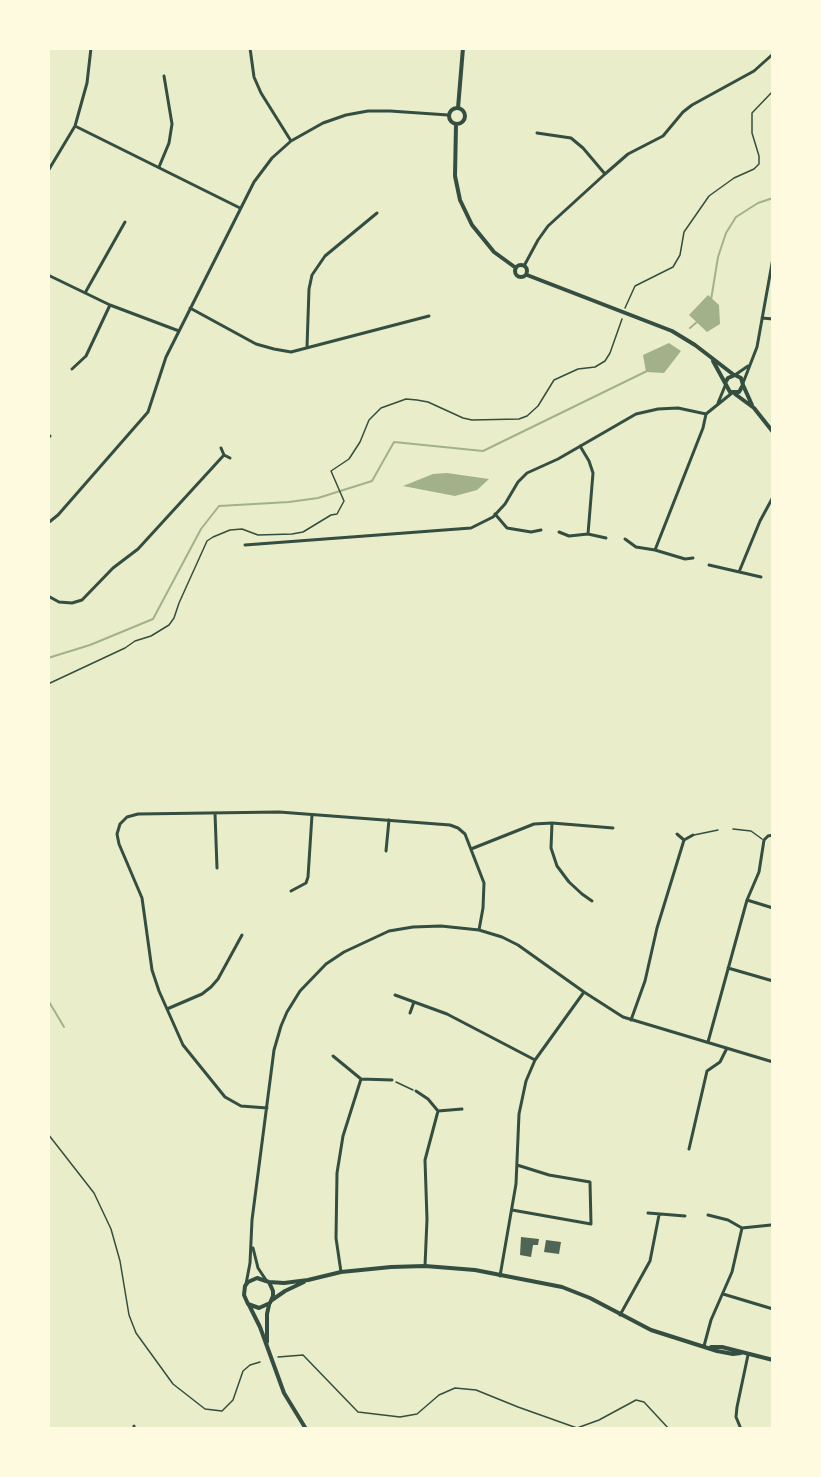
<!DOCTYPE html>
<html>
<head>
<meta charset="utf-8">
<style>
	body { margin:0 }
	#map { position:relative; width:821px; height:1477px; overflow:hidden; background:#e9edc9; font-family:"Archivo Narrow",sans-serif }
	canvas { display:block }
	.frame { position:absolute; inset:0; border:50px solid #fefae0; pointer-events:none }
</style>
</head>
<body>
<div id="map">
<canvas width="821" height="1477"></canvas>
<div class="frame"></div>
</div>
<script>
const ctx = document.querySelector('canvas').getContext('2d');
ctx.lineJoin = 'round';
function fillPath(path, color) {
  ctx.fillStyle = color;
  ctx.fill(path, 'evenodd');
}
function poly(rows) {
  const path = new Path2D();
  for (const r of rows) {
    if (r.length === 3) {
      path.moveTo(r[0] + r[2], r[1]);
      path.arc(r[0], r[1], r[2], 0, 2 * Math.PI);
      continue;
    }
    path.moveTo(r[0], r[1]);
    for (let i = 2; i < r.length; i += 2) path.lineTo(r[i], r[i + 1]);
  }
  return path;
}
function strokePath(path, color, width, dash) {
  ctx.strokeStyle = color;
  ctx.lineWidth = width;
  ctx.lineCap = dash ? 'butt' : 'round';
  ctx.setLineDash(dash || []);
  ctx.stroke(path);
}
fillPath(poly([
	[708,295,719,305,720,324,707,332,689,315],
	[669,343,681,351,664,373,646,372,643,355],
	[447,473,489,479,477,490,455,496,403,486,433,474]
]), '#a3b18a');
strokePath(poly([
	[711,300,718,257,726,233,736,217,758,203,773,198],
	[690,328,698,321],
	[48,658,90,645,153,619,201,529,219,506,289,502,318,498,372,481,394,442,483,451,647,371],
	[48,1000,64,1027]
]), '#a3b18a', 2);
fillPath(poly([
	[521,1237,539,1239,538,1245,533,1245,531,1257,520,1255],
	[546,1240,561,1242,559,1254,544,1252]
]), '#4f6655');
strokePath(poly([
	[625,308,635,286,673,267,680,255,684,232,709,196,734,178,754,169,759,164,759,156,752,133,752,113,773,91],
	[48,684,125,648,135,641,151,636,169,625,174,618,179,603,207,541,213,537,230,530,242,529,258,535,292,534,303,532,331,515,337,514,344,501,331,471,349,459,360,442,369,420,381,408,406,399,417,400,428,402,463,418,472,420,519,419,527,416,538,406,554,380,578,369,595,367,605,361,610,353,622,319],
	[396,1082,413,1090],
	[48,1134,94,1193,111,1229,120,1261,129,1315,136,1333,173,1384,205,1409,222,1411,233,1400,243,1371,250,1365,260,1362],
	[278,1357,303,1355,358,1412,400,1417,417,1414,439,1395,455,1388,476,1390,518,1407,577,1428,599,1420,636,1400,644,1402,669,1429]
]), '#344e41', 1.5);
strokePath(poly([
	[733,829,751,831,762,839],
	[694,835,718,830]
]), '#344e41', 1.5);
strokePath(poly([
	[250,48,254,77,261,93,291,141],
	[75,126,240,208],
	[537,133,571,138,583,148,605,174],
	[159,167,169,143,172,124,164,76],
	[48,171,75,126,87,83,91,48],
	[524,266,538,240,548,226,605,174,628,154,663,136,683,112,692,105,754,71,773,54],
	[48,275,110,305,179,331],
	[85,293,125,222],
	[190,308,256,344,274,349,291,352,429,316],
	[762,318,773,319],
	[307,347,309,289,312,275,325,256,377,213],
	[72,369,86,356,110,305],
	[735,375,748,366],
	[743,383,757,347,773,258],
	[718,403,725,386],
	[48,438,50,436],
	[580,446,589,461,593,473,588,534],
	[221,448,224,455,230,458],
	[495,514,507,528,531,532,541,530],
	[48,523,58,515,148,412,166,357,254,182,272,158,291,141,323,123,346,115,368,111,390,111,448,115],
	[559,532,569,536,588,534,606,538],
	[625,539,636,547,655,550,685,559,693,558],
	[245,545,471,528,493,517,505,504,518,482,527,473,558,459,636,414,658,409,678,408,706,414,732,393],
	[655,550,703,428,706,414],
	[709,565,761,577],
	[739,572,760,521,773,497],
	[48,596,59,602,72,603,82,600,113,568,138,549,224,455],
	[215,813,217,868],
	[552,823,551,848,557,866,569,882,582,894,592,901],
	[677,834,684,840,693,835],
	[471,849,534,824,552,823,613,828],
	[386,851,389,820],
	[291,891,306,883,308,877,312,815],
	[747,900,773,908],
	[728,968,773,981],
	[395,995,447,1014,535,1060],
	[167,1009,202,994,211,987,218,979,242,935],
	[410,1013,414,1002],
	[631,1020,645,981,657,928,684,840],
	[708,1042,747,900,759,872,764,840,768,836,773,835],
	[333,1056,361,1079,392,1080],
	[416,1091,428,1099,438,1111,462,1109],
	[267,1108,241,1106,225,1097,183,1045,159,991,152,970,142,898,119,844,117,834,120,824,127,817,138,814,279,812,450,825,458,828,465,834,484,883,483,908,479,930],
	[689,1149,707,1071,720,1062,727,1048],
	[512,1210,591,1224,590,1182,549,1175,517,1165],
	[648,1213,685,1216],
	[708,1215,728,1220,742,1228,771,1225],
	[253,1248,258,1268,266,1280],
	[425,1266,427,1219,425,1160,438,1111],
	[341,1272,336,1238,337,1173,343,1136,361,1079],
	[500,1276,516,1184,519,1114,526,1081,535,1060,584,992],
	[246,1284,250,1263,252,1220,274,1050,281,1026,287,1012,300,991,326,964,344,952,389,931,413,927,441,926,479,930,502,937,518,945,584,992,623,1017,773,1062],
	[723,1294,773,1309],
	[620,1315,650,1261,659,1215],
	[704,1346,711,1320,732,1272,742,1228],
	[134,1429,134,1426],
	[741,1429,736,1417,737,1407,748,1355]
]), '#344e41', 3);
strokePath(poly([
	[457,116,8],
	[458,108,463,48],
	[456,124,455,176,460,200,472,225,494,252,516,268],
	[521,271,6],
	[527,275,672,331,695,345,734,375],
	[713,361,730,392,739,392,743,385,741,378,735,375,728,378,725,383],
	[743,385,752,405],
	[735,394,754,408,773,432],
	[269,1282,273,1291,273,1296,270,1303,259,1308,248,1304,244,1295,245,1286,248,1282,257,1278,269,1282,284,1283,308,1280,341,1272,391,1267,425,1266,475,1270,562,1287,590,1298,651,1330,717,1351,733,1354,741,1353],
	[272,1300,285,1291,304,1282],
	[249,1305,260,1327,284,1393,306,1429],
	[267,1342,267,1314,269,1305],
	[711,1347,722,1347,773,1360]
]), '#344e41', 4);
</script>
</body>
</html>
